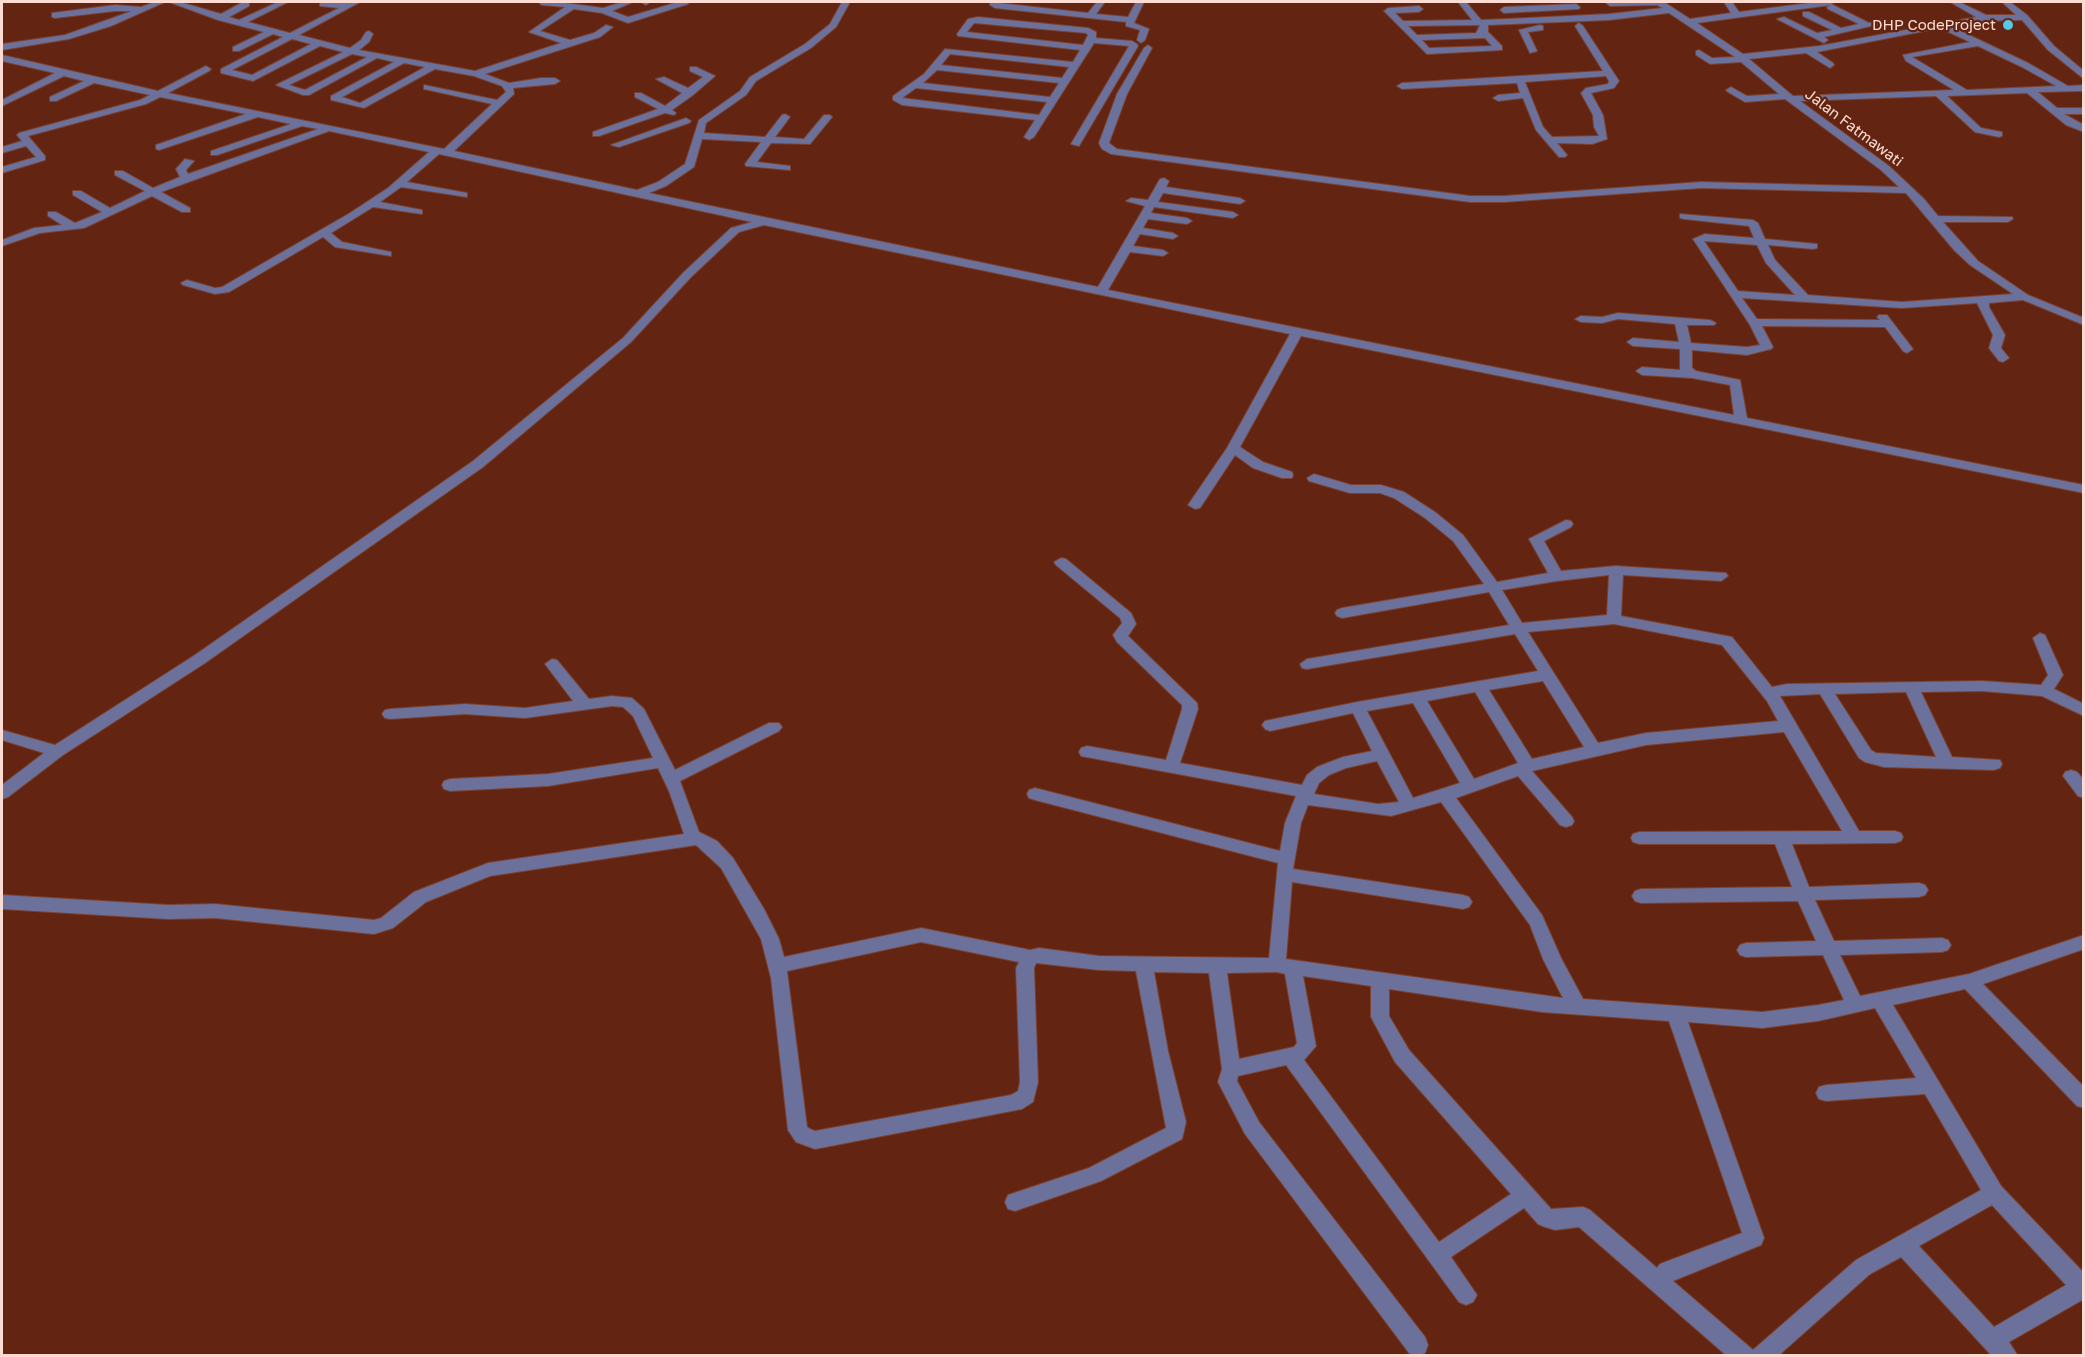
<!DOCTYPE html>
<html>
<head>
<meta charset="utf-8">
<style>
	body { margin:0 }
	#map { position:relative; width:2085px; height:1357px; overflow:hidden; background:#632512; font-family:"Golos Text",sans-serif }
	canvas { display:block }
	.frame { position:absolute; inset:0; border:3px solid #fcdcd2; pointer-events:none }
</style>
</head>
<body>
<div id="map">
<canvas width="2085" height="1357"></canvas>
<div class="frame"></div>
</div>
<script>
const ctx = document.querySelector('canvas').getContext('2d');
ctx.lineJoin = 'round';
function poly(rows) {
  const path = new Path2D();
  for (const r of rows) {
    path.moveTo(r[0], r[1]);
    for (let i = 2; i < r.length; i += 2) path.lineTo(r[i], r[i + 1]);
  }
  return path;
}
function strokePath(path, color, width, dash) {
  ctx.strokeStyle = color;
  ctx.lineWidth = width;
  ctx.lineCap = dash ? 'butt' : 'round';
  ctx.setLineDash(dash || []);
  ctx.stroke(path);
}
function fillPath(path, color) {
  ctx.fillStyle = color;
  ctx.fill(path, 'evenodd');
}
function drawText(font, color, halo, rows, align = 'center') {
  ctx.font = font + ' "Golos Text",sans-serif';
  ctx.lineWidth = 4.5;
  ctx.setLineDash([]);
  ctx.textBaseline = 'middle';
  ctx.strokeStyle = halo;
  ctx.fillStyle = color;
  for (const [text, x, y, turn = 0] of rows) {
    ctx.save();
    ctx.translate(x, y);
    ctx.rotate((+turn || 0) * Math.PI / 180);
    ctx.textAlign = isNaN(turn) ? turn : align;
    if (halo) ctx.strokeText(text, 0, 0);
    ctx.fillText(text, 0, 0);
    ctx.restore();
  }
}
const minor = poly([
	[155,2,165,2,111,26,69,39,2,50,2,44,65,35,132,11,115,11,55,18,52,17,52,13,115,5,141,7,155,2],
	[169,2,180,2,221,14,243,2,249,2,249,6,229,17,239,20,278,2,288,2,248,22,290,33,339,8,320,6,320,2,360,2,299,35,350,48,361,40,366,32,369,31,373,34,369,42,359,50,475,71,561,43,529,32,565,7,542,5,538,2,558,2,603,8,623,2,633,2,612,11,628,17,678,2,689,2,688,4,628,23,602,13,574,9,540,31,570,40,594,33,606,25,613,27,600,37,485,74,509,83,541,78,555,78,560,81,555,84,513,88,514,94,454,151,637,190,658,182,685,164,699,120,740,91,750,77,805,44,830,24,842,2,850,2,836,27,811,48,756,81,746,95,706,123,704,133,765,137,782,115,785,114,790,117,775,137,804,139,824,115,830,115,832,117,810,144,771,143,757,162,790,166,790,170,746,166,745,164,761,142,702,139,694,167,666,186,649,193,1098,287,1145,206,1126,201,1131,198,1148,200,1160,179,1164,178,1169,181,1166,187,1240,198,1245,201,1240,204,1163,193,1158,202,1233,212,1238,215,1233,218,1154,207,1151,213,1187,218,1192,221,1187,224,1148,219,1143,228,1173,233,1178,236,1173,239,1140,234,1133,246,1163,250,1168,253,1163,256,1130,252,1108,290,1734,415,1730,385,1692,378,1642,375,1636,371,1642,367,1680,370,1680,349,1633,346,1627,342,1633,338,1679,342,1675,324,1618,319,1602,323,1581,322,1575,319,1581,316,1602,317,1618,313,1710,320,1716,323,1714,325,1687,325,1691,343,1747,347,1760,345,1750,325,1693,239,1705,234,1754,238,1749,226,1684,219,1680,218,1680,214,1753,220,1758,223,1765,239,1817,244,1817,248,1813,249,1768,245,1775,260,1808,295,1902,302,2013,294,1970,265,1954,250,1906,193,1701,188,1504,202,1470,202,1111,154,1102,149,1099,143,1117,94,1144,48,1148,45,1152,48,1127,94,1109,143,1117,149,1470,196,1504,196,1701,182,1899,187,1881,170,1785,99,1745,102,1728,92,1726,90,1731,87,1747,96,1779,94,1741,62,1710,64,1696,55,1696,51,1699,50,1712,58,1735,57,1669,13,1609,20,1488,25,1488,32,1502,46,1502,50,1427,54,1384,11,1388,8,1419,6,1423,9,1419,12,1395,13,1403,21,1472,20,1458,2,1466,2,1481,20,1506,19,1609,14,1663,8,1657,5,1610,6,1606,3,1664,2,1690,19,1731,13,1724,2,1732,2,1739,12,1817,2,1835,2,1831,4,1869,23,1884,19,1888,22,1824,37,1828,40,1824,43,1777,19,1784,17,1817,33,1832,30,1803,16,1803,12,1809,12,1841,28,1859,24,1828,9,1827,7,1831,5,1697,23,1743,54,1819,46,1976,17,1950,2,1959,2,1986,15,2016,15,2002,2,2010,2,2027,15,2054,46,2084,71,2084,79,2048,50,2022,20,1985,21,1950,26,2028,63,2068,86,2084,85,2084,91,2038,92,2057,108,2084,108,2084,114,2064,114,2084,125,2084,132,2066,125,2027,93,1947,96,1981,128,2002,132,2002,136,1999,137,1975,132,1936,96,1800,101,1889,166,1924,199,1938,216,2012,217,2013,219,2008,222,1943,222,1978,261,2028,295,2084,318,2084,325,2023,300,1989,303,1989,307,2005,335,2001,348,2009,358,2003,362,1999,361,1989,348,1993,335,1977,303,1902,308,1742,298,1757,319,1880,320,1877,317,1879,315,1887,315,1913,349,1907,353,1903,351,1885,327,1762,326,1773,347,1771,349,1747,355,1692,350,1692,368,1696,371,1740,380,1747,418,2084,485,2084,493,1301,336,1240,447,1263,462,1292,472,1293,475,1292,478,1282,478,1253,468,1235,455,1200,508,1195,509,1188,505,1227,448,1290,334,764,225,739,232,691,277,631,342,483,467,205,663,63,755,8,797,2,799,2,785,44,753,2,740,2,730,55,745,195,655,473,461,623,338,683,273,731,228,752,222,439,154,407,182,467,193,467,197,401,187,380,202,422,210,422,214,373,207,331,233,342,242,391,252,391,256,335,247,323,237,229,292,215,294,183,285,181,283,187,280,215,288,222,287,350,213,388,188,429,152,329,131,161,192,190,208,190,212,182,212,152,196,84,228,40,233,2,246,2,240,34,228,62,225,48,216,48,212,56,212,75,223,102,212,73,195,73,191,81,191,110,208,145,191,115,175,115,171,123,171,153,188,180,177,176,169,185,159,194,161,186,170,188,174,318,129,302,126,217,155,211,155,211,151,291,124,258,117,159,150,156,149,156,145,246,114,160,97,146,104,28,136,45,156,45,160,2,173,2,167,36,157,26,146,2,153,2,147,22,141,17,135,19,133,140,100,150,95,94,83,56,101,50,101,50,97,84,81,64,76,2,106,2,100,55,73,2,61,2,55,158,91,206,66,211,69,209,71,168,93,444,149,492,104,424,89,424,85,497,100,506,92,502,86,474,76,435,69,364,108,331,100,331,96,394,62,377,58,309,95,303,95,276,85,343,52,320,46,253,81,221,73,221,69,283,37,273,34,239,51,233,51,233,47,264,32,218,20,169,2],
	[1480,25,1476,33,1417,35,1408,26,1480,25],
	[1940,28,1970,42,1903,55,1906,61,1954,90,1793,96,1749,59,1806,53,1830,68,1834,65,1833,63,1817,52,1940,28],
	[1485,38,1492,46,1429,48,1422,40,1485,38],
	[292,39,311,44,252,75,232,70,292,39],
	[1978,46,2022,67,2056,86,1967,90,1912,57,1978,46],
	[352,54,367,57,305,90,289,85,352,54],
	[404,63,425,67,360,103,342,97,404,63],
	[1704,241,1757,245,1766,263,1795,295,1738,291,1704,241],
	[641,2,650,2,646,5,641,2],
	[990,2,1088,13,1097,2,1105,2,1096,14,1128,17,1136,2,1144,2,1134,23,1149,29,1145,40,1141,43,1137,40,1140,30,1126,26,1126,22,995,8,990,5,990,2],
	[1576,4,1580,7,1579,9,1504,13,1500,10,1504,7,1576,4],
	[978,17,1088,28,1096,32,1096,38,1132,41,1137,44,1138,46,1079,146,1071,144,1129,46,1094,43,1034,137,1029,140,1024,137,1035,120,902,105,893,100,893,96,924,74,945,49,1073,62,1080,50,958,36,957,34,968,19,978,17],
	[974,23,1086,33,1088,35,1083,45,967,32,974,23],
	[950,54,1069,67,1062,78,941,65,950,54],
	[937,70,1059,83,1050,97,923,83,937,70],
	[916,88,1047,102,1039,115,902,98,916,88],
	[1579,23,1583,26,1619,81,1614,88,1591,93,1603,115,1607,139,1592,144,1557,143,1567,155,1565,157,1559,157,1536,130,1523,98,1498,101,1493,98,1498,95,1520,93,1517,83,1402,89,1397,86,1402,83,1603,71,1575,26,1579,23],
	[1606,76,1609,81,1608,84,1586,88,1581,93,1593,115,1594,127,1599,136,1552,137,1543,127,1525,82,1606,76],
	[1540,25,1543,26,1543,30,1528,32,1537,51,1530,53,1519,30,1540,25],
	[690,67,696,67,715,76,693,95,672,110,676,113,674,115,665,113,599,136,593,136,593,132,658,109,635,97,635,93,641,93,665,106,682,93,656,79,664,77,688,88,703,77,690,71,690,67],
	[686,118,691,121,689,123,619,147,611,145,686,118],
	[1314,474,1351,485,1381,485,1404,492,1435,512,1463,535,1497,582,1548,573,1529,539,1566,520,1571,521,1573,524,1571,527,1544,541,1561,571,1616,566,1726,573,1728,576,1721,581,1623,575,1621,616,1732,637,1772,687,1787,684,1982,681,2041,685,2048,675,2033,638,2040,633,2045,635,2063,675,2054,689,2084,704,2084,716,2042,696,1982,691,1921,692,1952,757,2000,760,2002,764,2000,768,1994,770,1884,767,1865,762,1859,758,1820,694,1780,696,1859,831,1895,831,1901,833,1903,837,1901,841,1895,843,1792,844,1809,887,1919,883,1925,885,1928,890,1925,895,1919,897,1815,900,1834,941,1942,938,1948,940,1951,945,1948,950,1942,952,1840,955,1860,996,1969,974,2084,935,2084,949,1983,984,2084,1087,2084,1108,2077,1106,1965,989,1893,1005,2001,1186,2084,1273,2084,1299,2009,1342,2018,1356,1992,1356,1901,1257,1870,1274,1778,1356,1727,1356,1579,1227,1555,1230,1545,1227,1538,1224,1524,1208,1451,1257,1477,1295,1473,1302,1466,1305,1459,1302,1286,1065,1238,1076,1237,1081,1259,1122,1425,1337,1428,1345,1425,1353,1416,1356,1409,1353,1245,1134,1218,1082,1222,1069,1209,973,1154,972,1168,1051,1186,1122,1182,1139,1101,1181,1015,1211,1008,1209,1005,1202,1008,1195,1089,1168,1166,1128,1136,971,1099,970,1036,963,1034,968,1038,1082,1033,1102,1022,1109,815,1149,796,1142,788,1130,771,978,761,939,721,868,696,845,490,876,426,902,393,928,374,934,215,918,168,919,2,909,2,895,168,905,215,904,374,920,381,918,414,892,488,863,684,834,669,791,658,768,548,786,450,791,444,789,442,785,444,781,450,779,548,774,653,758,633,716,623,707,612,706,525,718,465,714,390,719,385,718,382,714,385,710,390,709,465,704,525,708,573,701,545,664,552,659,557,660,589,699,612,696,632,698,644,709,675,770,769,723,779,723,782,727,779,731,680,781,699,832,717,841,733,858,764,909,779,939,784,957,921,928,1030,950,1039,948,1099,956,1269,958,1278,863,1035,800,1029,798,1027,794,1029,790,1035,788,1280,851,1285,823,1296,796,1081,756,1079,752,1081,748,1087,746,1166,760,1182,709,1182,705,1117,642,1113,635,1122,623,1120,618,1056,565,1054,562,1061,558,1066,559,1131,613,1136,624,1128,636,1197,703,1198,709,1180,763,1302,785,1307,775,1317,767,1343,757,1372,751,1353,713,1270,731,1265,729,1262,725,1265,721,1357,702,1538,671,1515,634,1307,669,1302,668,1300,664,1307,659,1509,625,1489,592,1342,618,1337,616,1335,613,1337,610,1342,608,1484,584,1453,541,1425,518,1394,498,1380,493,1350,493,1309,481,1307,478,1314,474],
	[1609,575,1607,615,1522,623,1502,590,1557,581,1609,575],
	[1614,624,1722,645,1767,701,1778,721,1646,733,1598,743,1528,632,1614,624],
	[1543,681,1584,747,1532,759,1489,690,1543,681],
	[1475,692,1518,763,1474,779,1427,701,1475,692],
	[1906,692,1936,757,1876,753,1871,750,1835,694,1906,692],
	[1413,703,1460,783,1413,798,1367,711,1413,703],
	[1784,732,1842,831,1639,832,1633,834,1631,838,1633,842,1639,844,1775,844,1792,887,1641,889,1635,891,1632,896,1635,901,1641,903,1798,901,1816,941,1746,943,1740,945,1737,950,1740,955,1746,957,1823,955,1844,1000,1818,1005,1762,1012,1583,999,1561,958,1542,915,1456,798,1518,776,1560,825,1566,827,1572,825,1574,821,1572,817,1532,771,1646,745,1784,732],
	[1377,761,1399,802,1378,804,1314,794,1319,783,1329,775,1346,768,1377,761],
	[1441,802,1530,925,1543,959,1563,998,1286,959,1292,882,1463,909,1469,907,1472,902,1469,897,1463,895,1293,869,1301,823,1308,805,1391,816,1441,802],
	[921,942,1019,962,1016,968,1020,1082,1018,1091,1011,1095,815,1131,810,1129,807,1127,787,971,921,942],
	[1277,972,1285,974,1297,1043,1294,1047,1239,1059,1227,973,1277,972],
	[1303,976,1371,986,1371,1017,1395,1062,1511,1194,1439,1242,1304,1060,1316,1046,1303,976],
	[1389,989,1542,1012,1669,1021,1742,1233,1660,1264,1657,1268,1590,1210,1583,1207,1551,1209,1409,1050,1389,1016,1389,989],
	[1875,1008,1916,1078,1826,1085,1819,1087,1816,1093,1819,1099,1826,1101,1925,1094,1981,1190,1856,1260,1753,1350,1673,1281,1761,1245,1764,1238,1688,1022,1762,1028,1818,1021,1875,1008],
	[1992,1205,2066,1285,1994,1327,1919,1246,1992,1205],
	[2071,770,2077,772,2084,780,2084,798,2078,796,2063,776,2065,772,2071,770]
]);
strokePath(minor, '#7b4231', 2);
fillPath(minor, '#6b719a');
for (const [x, y, r, color] of [
	[2008,25,6,"#59c8e5"]
]) {
  const dot = new Path2D();
  dot.arc(x, y, r, 0, 2 * Math.PI);
  ctx.fillStyle = color;
  ctx.fill(dot);
  strokePath(dot, '#632512', 2);
}
drawText('15px', '#fcdcd2', '#632512', [
	["DHP CodeProject",1996,25]
], 'right');
drawText('15px', '#fcdcd2', '#632512', [
	["Jalan Fatmawati",1854,128,37]
]);
</script>
</body>
</html>
